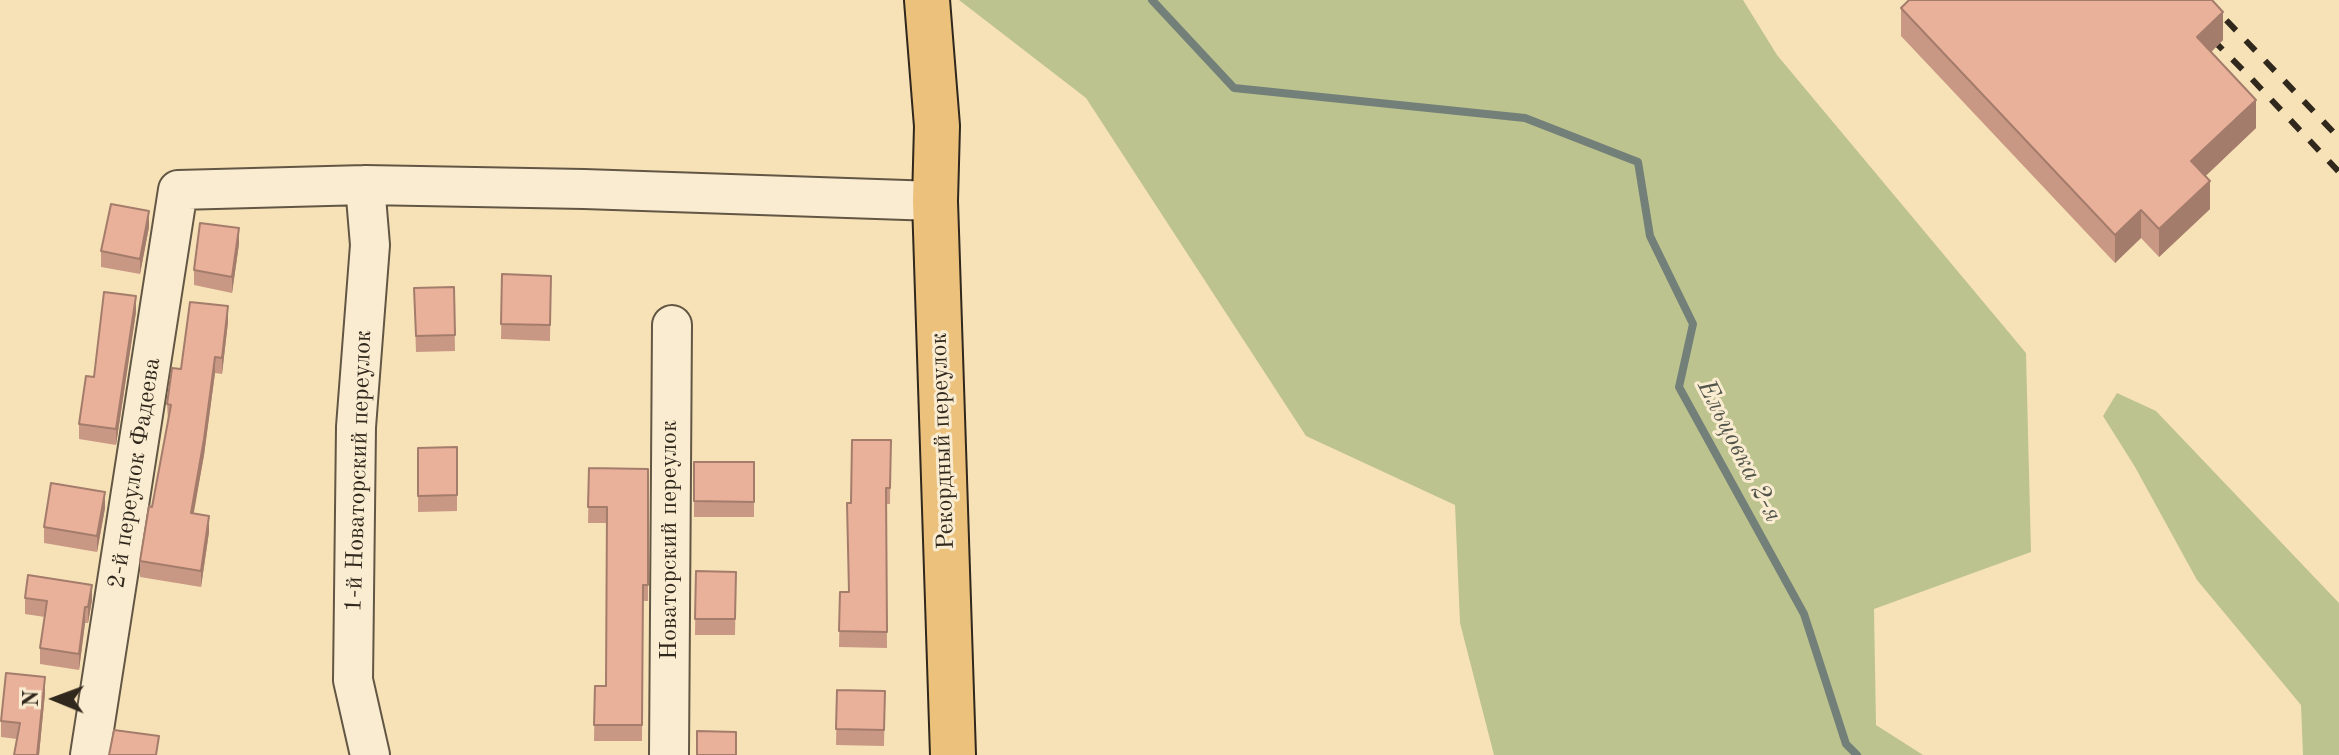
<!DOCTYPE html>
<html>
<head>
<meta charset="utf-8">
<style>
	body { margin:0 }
	#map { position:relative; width:2339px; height:755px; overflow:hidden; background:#f7e2b7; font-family:"Old Standard TT",serif }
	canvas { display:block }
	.north { position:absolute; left:16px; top:659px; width:80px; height:80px; -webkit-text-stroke:6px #faecd0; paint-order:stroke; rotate:271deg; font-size:22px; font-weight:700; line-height:32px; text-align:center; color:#30271d }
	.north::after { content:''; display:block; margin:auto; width:28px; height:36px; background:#30271d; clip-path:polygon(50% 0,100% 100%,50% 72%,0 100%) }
</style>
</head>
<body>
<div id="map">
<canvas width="2339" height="755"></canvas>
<div class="north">N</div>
</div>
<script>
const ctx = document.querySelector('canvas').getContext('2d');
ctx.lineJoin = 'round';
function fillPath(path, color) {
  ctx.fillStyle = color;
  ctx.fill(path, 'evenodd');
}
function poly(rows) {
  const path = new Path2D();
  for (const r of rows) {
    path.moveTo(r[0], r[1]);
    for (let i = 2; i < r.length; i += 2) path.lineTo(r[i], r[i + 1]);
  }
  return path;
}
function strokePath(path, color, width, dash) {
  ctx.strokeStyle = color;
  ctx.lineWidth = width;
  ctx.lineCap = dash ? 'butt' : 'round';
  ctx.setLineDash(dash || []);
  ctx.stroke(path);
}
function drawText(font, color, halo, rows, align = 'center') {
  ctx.font = font + ' "Old Standard TT",serif';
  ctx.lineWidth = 6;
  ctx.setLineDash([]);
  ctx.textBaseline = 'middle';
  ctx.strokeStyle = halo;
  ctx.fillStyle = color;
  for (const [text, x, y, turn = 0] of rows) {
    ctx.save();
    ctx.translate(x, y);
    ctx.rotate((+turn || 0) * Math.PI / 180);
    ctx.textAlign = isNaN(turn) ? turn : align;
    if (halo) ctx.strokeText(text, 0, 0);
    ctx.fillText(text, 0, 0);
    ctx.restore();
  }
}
fillPath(poly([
	[959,0,1743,0,1777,55,2026,353,2031,552,1874,609,1876,725,1923,755,1494,755,1460,623,1455,505,1306,436,1086,98],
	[2117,393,2156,411,2339,603,2339,755,2303,755,2301,705,2197,580,2135,467,2103,416]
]), '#bdc38e');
strokePath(poly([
	[1152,0,1234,88,1525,118,1638,162,1650,236,1693,324,1679,387,1804,614,1846,744,1857,755]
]), '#738079', 8);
const minor = poly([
	[365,185,370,245,356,427,353,680,370,755],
	[90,755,178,190,365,185,584,189,935,201],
	[669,755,672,325]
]);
const major = poly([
	[927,0,937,126,935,201,953,755]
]);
strokePath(minor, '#625644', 42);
strokePath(major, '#30271d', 48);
strokePath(minor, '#faecd0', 38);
strokePath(major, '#ecc17c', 44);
strokePath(poly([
	[2173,0,2250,77,2339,172],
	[2207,0,2339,138]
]), '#30271d', 6, [14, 14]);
fillPath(poly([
	[1901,8,2223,40,2211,52,2256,128,2205,176,2210,209,2159,257,2141,238,2115,263,1901,36],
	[149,227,140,274,101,267,101,251],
	[239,244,232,293,194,285,194,270],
	[502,274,551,276,550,341,501,339],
	[454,287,455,351,416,352,414,288],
	[136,312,116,445,79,439,79,424,94,377],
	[228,322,222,374,215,373,204,455,193,514,209,532,201,587,140,577,140,561,152,507,168,420,167,404],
	[891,440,890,504,886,504,887,648,839,647,840,592,849,592,851,503],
	[457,447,457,511,418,512,418,448],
	[694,462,754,462,754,517,694,517],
	[589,468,648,469,648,601,643,601,642,741,594,741,595,686,606,686,607,523,588,523],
	[105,508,97,552,44,543,44,527],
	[696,571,736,572,735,635,695,635],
	[25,598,92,600,88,623,85,623,79,670,40,664,40,648,45,617,25,614],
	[837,690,885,691,884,746,836,745],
	[45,693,39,755,14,755,17,739,1,737,1,721]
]), '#c99884');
fillPath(poly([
	[2223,12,2223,40,2197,66,2197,37],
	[2256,100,2256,128,2191,190,2191,161],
	[2210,181,2210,209,2159,257,2159,229],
	[2141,210,2141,238,2115,263,2115,235],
	[149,211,149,227,140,274,140,259],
	[239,228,239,244,232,293,232,277],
	[136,296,136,312,116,445,116,429],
	[228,306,228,322,222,374,222,358],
	[215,357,215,373,204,455,191,529,191,513],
	[105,492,105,508,97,552,97,536],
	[209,516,209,532,201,587,201,571],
	[92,585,92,600,88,623,88,607],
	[85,607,85,623,79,670,79,654],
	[45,677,45,693,39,755,37,755]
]), '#a47c6c');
const building = poly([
	[1909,0,2212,0,2223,12,2197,37,2256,100,2191,161,2210,181,2159,229,2141,210,2115,235,1901,8,1909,0],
	[111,204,149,211,140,259,101,251,111,204],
	[200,223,239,228,232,277,194,270,200,223],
	[502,274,551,276,550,325,501,324,502,274],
	[454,287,455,335,416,336,414,288,454,287],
	[104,292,136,296,116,429,79,424,86,376,94,377,104,292],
	[190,302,228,306,222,358,215,357,204,439,191,513,209,516,201,571,140,561,149,506,152,507,171,405,167,404,172,368,181,369,190,302],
	[852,440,891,440,890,488,886,488,887,632,839,631,840,592,849,592,847,503,851,503,852,440],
	[457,447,457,495,418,496,418,448,457,447],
	[694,462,754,462,754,502,694,501,694,462],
	[589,468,648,469,648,585,643,585,642,725,594,725,595,686,606,686,607,507,588,507,589,468],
	[51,483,105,492,97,536,44,527,51,483],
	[696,571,736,572,735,619,695,619,696,571],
	[28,575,92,585,88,607,85,607,79,654,40,648,47,601,25,598,28,575],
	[6,673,45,677,37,755,14,755,20,723,1,721,6,673],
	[837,690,885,691,884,730,836,729,837,690],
	[114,730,159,736,156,755,109,755,114,730],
	[697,731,736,732,736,755,697,755,697,731]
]);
fillPath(building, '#eab19a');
strokePath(building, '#a47c6c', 2);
drawText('24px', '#30271d', '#faecd0', [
	["Рекордный переулок",943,441,-92],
	["1-й Новаторский переулок",359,471,-88],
	["2-й переулок Фадеева",135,473,-81],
	["Новаторский переулок",670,540,-90]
]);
drawText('italic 26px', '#51544b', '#faecd0', [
	["Ельцовка 2-я",1739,451,63]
]);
</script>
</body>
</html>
